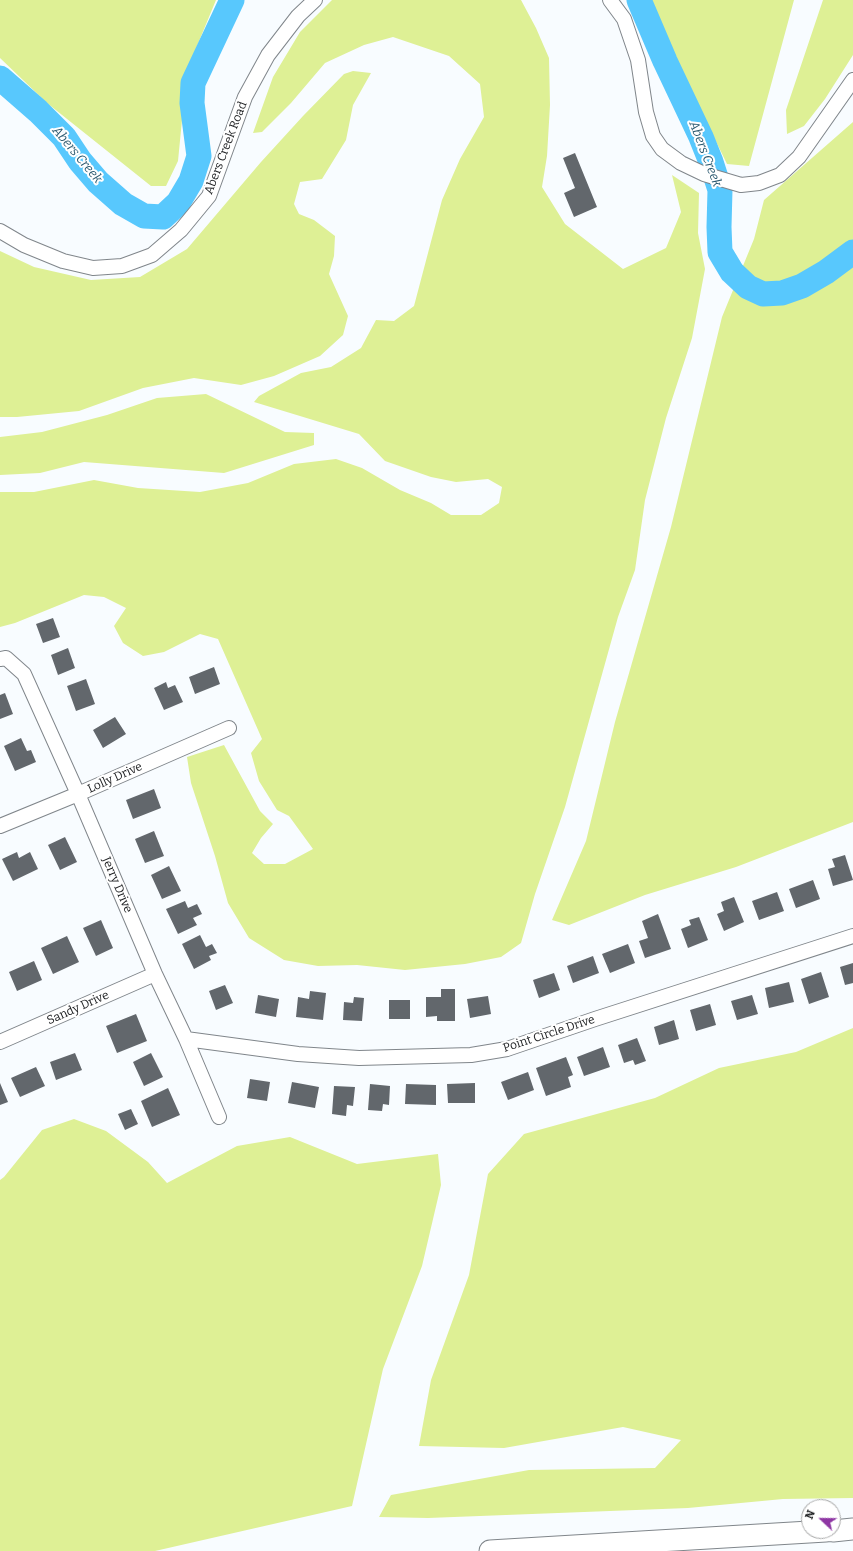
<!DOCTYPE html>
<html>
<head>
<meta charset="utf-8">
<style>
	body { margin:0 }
	#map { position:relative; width:853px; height:1551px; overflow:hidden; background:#f8fcff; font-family:Bitter,serif }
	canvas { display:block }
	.north { position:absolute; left:801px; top:1499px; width:40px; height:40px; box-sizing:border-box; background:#fff; border:1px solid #a6a7a7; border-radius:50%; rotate:292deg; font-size:11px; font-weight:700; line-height:16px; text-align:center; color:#202224 }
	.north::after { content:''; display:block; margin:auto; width:14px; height:18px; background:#8e36a3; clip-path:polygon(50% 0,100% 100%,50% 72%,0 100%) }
</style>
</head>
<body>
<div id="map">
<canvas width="853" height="1551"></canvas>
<div class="north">N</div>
</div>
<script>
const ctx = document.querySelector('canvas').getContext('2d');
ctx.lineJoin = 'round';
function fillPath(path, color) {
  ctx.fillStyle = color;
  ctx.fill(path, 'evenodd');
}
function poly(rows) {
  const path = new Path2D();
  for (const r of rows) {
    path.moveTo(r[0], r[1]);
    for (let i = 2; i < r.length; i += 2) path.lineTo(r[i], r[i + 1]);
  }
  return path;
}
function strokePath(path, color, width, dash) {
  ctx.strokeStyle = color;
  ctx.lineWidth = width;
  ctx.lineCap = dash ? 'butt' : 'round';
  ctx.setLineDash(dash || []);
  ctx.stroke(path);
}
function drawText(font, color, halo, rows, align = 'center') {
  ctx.font = font + ' Bitter,serif';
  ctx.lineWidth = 4;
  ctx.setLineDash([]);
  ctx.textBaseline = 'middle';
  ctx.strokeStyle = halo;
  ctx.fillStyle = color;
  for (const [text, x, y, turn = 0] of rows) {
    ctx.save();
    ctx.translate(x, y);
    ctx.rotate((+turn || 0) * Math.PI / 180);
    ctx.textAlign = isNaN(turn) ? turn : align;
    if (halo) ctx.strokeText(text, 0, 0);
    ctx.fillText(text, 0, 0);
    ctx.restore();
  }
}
fillPath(poly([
	[0,0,216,0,190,63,183,110,178,161,166,186,151,186,47,103,0,58],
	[332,0,521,0,536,28,549,58,550,105,547,156,542,187,565,224,623,269,666,248,681,212,672,175,699,193,698,233,705,269,692,338,666,418,645,500,635,570,618,617,565,807,535,894,521,943,501,957,465,964,405,970,357,965,318,966,284,960,249,938,228,903,215,856,191,783,187,757,224,745,260,811,273,824,261,838,252,853,264,864,285,864,313,849,289,816,277,810,259,781,251,753,262,739,218,639,200,634,164,652,143,656,123,643,114,626,126,608,104,597,84,595,15,623,0,627,0,492,34,492,94,480,138,488,200,492,248,483,294,464,336,459,362,468,400,490,431,503,451,515,481,515,499,503,502,487,488,479,456,482,431,477,385,461,359,434,254,402,259,396,301,373,331,367,361,348,376,320,394,321,414,306,442,200,460,159,484,117,480,84,449,56,393,37,364,45,325,63,291,103,262,132,253,133,273,77,300,32],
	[647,0,794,0,749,166,727,164],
	[823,0,853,0,853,55,825,99,804,126,787,134,786,110],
	[353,71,371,73,353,105,346,140,322,179,300,182,294,204,299,214,314,220,335,236,334,256,329,274,348,316,343,335,320,356,274,376,241,385,194,378,143,388,79,411,17,417,0,417,0,251,34,267,91,280,140,277,187,249,261,162,303,116,344,74],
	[853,122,853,822,736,867,645,895,569,925,552,920,586,841,615,722,671,527,722,317,754,239,764,200],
	[206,394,285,432,314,433,314,445,224,473,84,462,40,473,0,475,0,437,42,432,107,415,157,398],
	[853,1028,853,1498,783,1499,688,1508,428,1518,379,1517,391,1495,529,1470,655,1468,681,1440,623,1427,504,1448,419,1446,431,1380,469,1275,488,1174,524,1134,655,1098,719,1068,796,1052],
	[74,1119,106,1131,148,1162,167,1183,237,1146,290,1137,357,1164,438,1154,441,1185,422,1266,383,1369,352,1506,155,1551,0,1551,0,1180,4,1177,42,1130]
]), '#def095');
strokePath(poly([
	[639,0,665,61,701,137,711,162,720,190,719,227,720,252,732,272,748,287,763,294,782,293,802,286,826,272,853,252],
	[0,78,38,111,64,137,80,161,98,182,123,204,144,216,163,217,178,203,191,181,199,156,192,103,193,83,232,0]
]), '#58c8fd', 25);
fillPath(poly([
	[575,153,597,207,574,217,564,193,575,188,563,158],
	[53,618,60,637,43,643,36,624],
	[68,648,75,668,58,675,51,655],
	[214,667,220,684,195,694,189,677],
	[86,679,95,704,76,711,67,686],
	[166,682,168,688,175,685,183,702,164,710,154,688],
	[5,693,13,714,0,719,0,695],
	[115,717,126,734,103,748,93,730],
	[21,738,27,751,31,750,36,762,15,771,4,746],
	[154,789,161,808,133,819,126,800],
	[154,831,164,856,145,863,135,839],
	[65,837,77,862,60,870,48,845],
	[17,852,19,858,30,852,38,869,13,881,2,859],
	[845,855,853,880,833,886,828,869,835,867,832,859],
	[169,866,181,891,162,899,151,875],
	[813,880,820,899,796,908,789,889],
	[777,892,784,911,759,920,752,901],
	[734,897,744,922,724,931,717,914,724,911,721,902],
	[185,901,188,908,197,904,202,914,193,918,197,925,178,934,166,909],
	[658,914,671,949,645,958,639,941,648,938,642,921],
	[699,917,708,940,688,948,681,929,691,925,689,920],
	[101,920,113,948,96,956,83,928],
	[200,935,206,947,212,944,217,953,209,956,211,960,194,969,182,944],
	[67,936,79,962,53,974,41,948],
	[628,944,635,963,610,973,602,954],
	[593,956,599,973,573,983,567,966],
	[34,961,42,980,17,991,9,972],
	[853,963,853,983,845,985,840,967],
	[821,972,829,997,809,1004,801,979],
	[554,973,560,990,539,998,533,980],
	[789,982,794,1002,769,1008,765,988],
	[225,985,233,1003,216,1010,209,991],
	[441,989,455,989,455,1021,437,1021,437,1016,426,1017,426,997,441,997],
	[310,991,326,993,323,1020,296,1017,298,997,309,999],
	[258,995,279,999,276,1017,255,1013],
	[752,995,758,1014,737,1020,731,1001],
	[488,996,491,1014,470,1018,467,999],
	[354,997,364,998,362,1021,343,1020,344,1002,353,1003],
	[389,1000,410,1000,410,1019,389,1019],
	[710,1004,716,1025,696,1031,690,1010],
	[136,1014,147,1041,117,1053,106,1026],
	[674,1020,679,1039,659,1045,654,1027],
	[637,1038,646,1061,635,1065,633,1060,624,1063,618,1045],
	[603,1047,610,1067,584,1076,577,1057],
	[75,1053,82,1070,56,1080,50,1062],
	[151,1053,163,1077,144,1086,133,1062],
	[566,1057,573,1075,568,1077,571,1087,546,1096,536,1068],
	[36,1067,45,1086,20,1097,11,1078],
	[528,1072,534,1090,508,1100,501,1082],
	[250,1079,270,1082,267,1101,247,1098],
	[292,1082,319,1087,315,1108,288,1103],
	[0,1083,8,1102,0,1105],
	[475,1083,475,1103,448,1103,447,1084],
	[370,1084,390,1086,389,1105,383,1104,382,1111,368,1110],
	[406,1084,436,1085,436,1105,405,1104],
	[334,1086,355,1087,353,1106,347,1105,346,1116,332,1114],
	[168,1088,180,1115,152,1127,141,1101],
	[131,1109,138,1124,125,1130,118,1114]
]), '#62676c');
const minor = poly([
	[610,0,624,19,638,60,646,112,653,136,662,149,681,163,704,174,741,185,759,183,780,175,799,157,853,80],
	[0,231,24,245,63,261,93,268,122,266,152,255,181,230,209,196,245,97,268,55,298,16,315,0],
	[0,659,6,658,24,674,78,794,155,974,186,1039,219,1117],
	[0,826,78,794,229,728],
	[186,1039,298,1054,359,1058,471,1055,507,1049,595,1019,853,936],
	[0,1042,155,974]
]);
const highway = poly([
	[833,1531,853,1529],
	[490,1551,826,1531]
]);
strokePath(minor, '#80868b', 16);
strokePath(highway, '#80868b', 23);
strokePath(minor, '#fff', 14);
strokePath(highway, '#fff', 21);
drawText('12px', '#202224', '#fff', [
	["Abers Creek Road",226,148,-69],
	["Lolly Drive",115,778,-24],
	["Jerry Drive",117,885,67],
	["Sandy Drive",78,1008,-24],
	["Point Circle Drive",549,1034,-18]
]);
drawText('italic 13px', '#2d5b71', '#fff', [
	["Abers Creek",705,154,69],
	["Abers Creek",77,155,50]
]);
</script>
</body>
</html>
